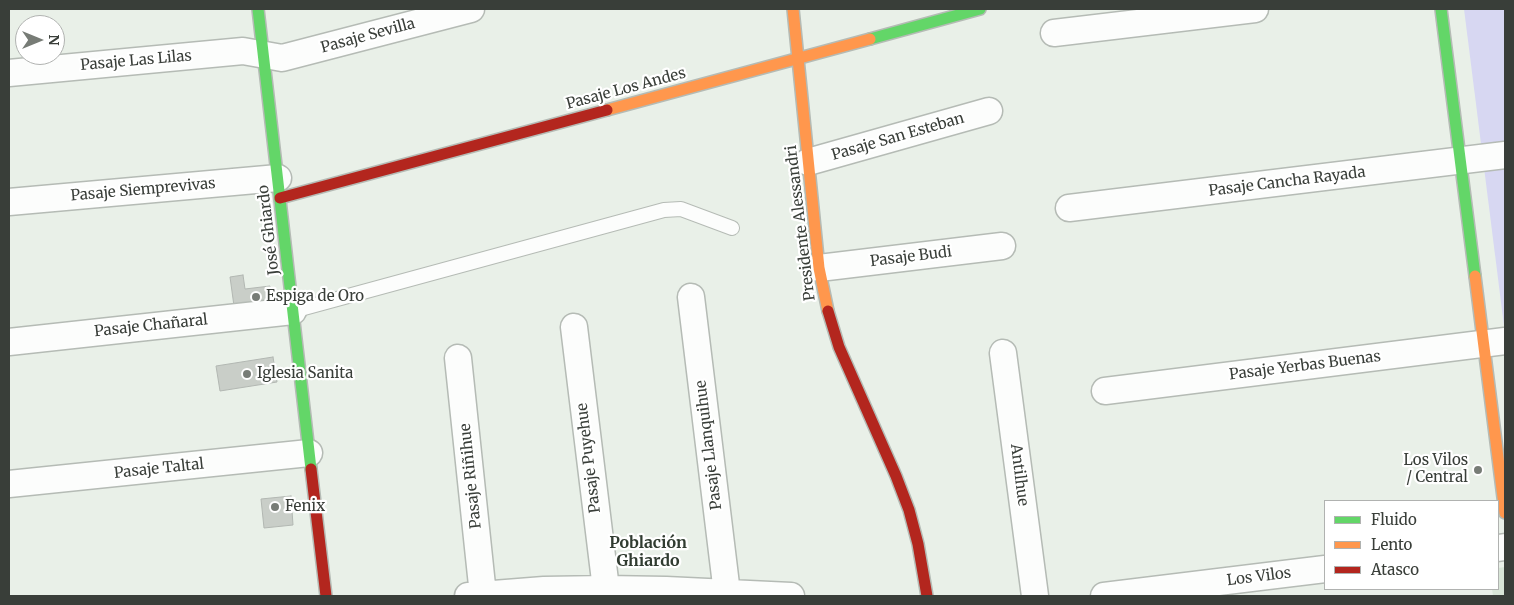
<!DOCTYPE html>
<html>
<head>
<meta charset="utf-8">
<style>
	body { margin:0 }
	#map { position:relative; width:1514px; height:605px; overflow:hidden; background:#e9f0e8; font-family:Merriweather,serif }
	canvas { display:block }
	.frame { position:absolute; inset:0; border:10px solid #393e39; pointer-events:none }
	.legend { position:absolute; left:1324px; top:500px; width:175px; height:90px; box-sizing:border-box; background:#fff; border:1px solid #b0b2b0; margin:0; padding:6px 9px; list-style:none; font-size:15px; color:#393e39 }
	.legend li { display:flex; align-items:center; gap:10px; height:25px }
	.legend b { width:25px; border:1px solid #b0b2b0 }
	.north { position:absolute; left:15px; top:15px; width:50px; height:50px; box-sizing:border-box; background:#fff; border:1px solid #b0b2b0; border-radius:50%; rotate:90deg; font-size:14px; font-weight:700; line-height:20px; text-align:center; color:#393e39 }
	.north::after { content:''; display:block; margin:auto; width:18px; height:22px; background:#777c76; clip-path:polygon(50% 0,100% 100%,50% 72%,0 100%) }
</style>
</head>
<body>
<div id="map">
<canvas width="1514" height="605"></canvas>
<div class="frame"></div>
<ul class="legend">
<li><b style="height:6px;background:#63d668"></b>Fluido</li>
<li><b style="height:6px;background:#ff974d"></b>Lento</li>
<li><b style="height:6px;background:#b3261e"></b>Atasco</li>
</ul>
<div class="north">N</div>
</div>
<script>
const ctx = document.querySelector('canvas').getContext('2d');
ctx.lineJoin = 'round';
function fillPath(path, color) {
  ctx.fillStyle = color;
  ctx.fill(path, 'evenodd');
}
function poly(rows) {
  const path = new Path2D();
  for (const r of rows) {
    path.moveTo(r[0], r[1]);
    for (let i = 2; i < r.length; i += 2) path.lineTo(r[i], r[i + 1]);
  }
  return path;
}
function strokePath(path, color, width, dash) {
  ctx.strokeStyle = color;
  ctx.lineWidth = width;
  ctx.lineCap = dash ? 'butt' : 'round';
  ctx.setLineDash(dash || []);
  ctx.stroke(path);
}
function drawText(font, color, halo, rows, align = 'center') {
  ctx.font = font + ' Merriweather,serif';
  ctx.lineWidth = 4.5;
  ctx.setLineDash([]);
  ctx.textBaseline = 'middle';
  ctx.strokeStyle = halo;
  ctx.fillStyle = color;
  for (const [text, x, y, turn = 0] of rows) {
    ctx.save();
    ctx.translate(x, y);
    ctx.rotate((+turn || 0) * Math.PI / 180);
    ctx.textAlign = isNaN(turn) ? turn : align;
    if (halo) ctx.strokeText(text, 0, 0);
    ctx.fillText(text, 0, 0);
    ctx.restore();
  }
}
fillPath(poly([
	[1505,567,1505,596,1493,596,1492,589,1498,589,1498,568]
]), '#d8e5d7');
fillPath(poly([
	[1464,9,1505,9,1505,334]
]), '#d7d7f2');
const building = poly([
	[243,275,245,289,270,286,272,301,234,306,230,277,243,275],
	[273,357,277,382,220,391,216,366,273,357],
	[291,496,293,525,264,528,261,499,291,496]
]);
fillPath(building, '#c9cec8');
strokePath(building, '#b2b7b2', 1);
const lane = poly([
	[293,311,664,210,681,209,732,228]
]);
const street = poly([
	[1054,33,1255,9],
	[9,73,243,51,282,58,471,9],
	[808,162,989,111],
	[9,202,278,178],
	[1069,208,1505,155],
	[819,268,1002,246],
	[691,297,727,593],
	[574,327,606,589],
	[9,342,293,311],
	[1003,353,1035,596],
	[458,358,483,595],
	[1105,391,1505,341],
	[9,484,309,453],
	[1498,548,1505,547],
	[468,596,544,590,606,589,666,590,791,596],
	[1104,596,1325,569]
]);
const fast = poly([
	[258,9,311,469],
	[1441,9,1475,276],
	[870,39,980,9]
]);
const slow = poly([
	[793,9,819,268,828,311],
	[607,110,870,39],
	[1475,276,1505,513]
]);
const jam = poly([
	[280,198,607,110],
	[828,311,839,347,896,476,909,510,918,544,927,596],
	[311,469,326,596]
]);
strokePath(lane, '#b5bbb5', 16);
strokePath(street, '#b5bbb5', 29);
strokePath(fast, '#b5bbb5', 14);
strokePath(slow, '#b5bbb5', 14);
strokePath(jam, '#b5bbb5', 14);
strokePath(lane, '#fcfdfc', 14);
strokePath(street, '#fcfdfc', 26);
strokePath(fast, '#63d668', 11);
strokePath(slow, '#ff974d', 11);
strokePath(jam, '#b3261e', 11);
for (const [x, y, r, color] of [
	[256,297,5,"#777c76"],
	[247,374,5,"#777c76"],
	[1478,470,5,"#777c76"],
	[275,507,5,"#777c76"]
]) {
  const dot = new Path2D();
  dot.arc(x, y, r, 0, 2 * Math.PI);
  ctx.fillStyle = color;
  ctx.fill(dot);
  strokePath(dot, '#fff', 2);
}
drawText('15px', '#393e39', '#fff', [
	["Pasaje Sevilla",368,36,-15],
	["Pasaje Las Lilas",136,61,-5],
	["Pasaje Los Andes",626,89,-15],
	["Pasaje San Esteban",898,137,-16],
	["Pasaje Cancha Rayada",1287,182,-7],
	["Pasaje Siemprevivas",143,190,-5],
	["Presidente Alessandri",801,223,-97],
	["José Ghiardo",269,230,-97],
	["Pasaje Budi",911,257,-7],
	["Pasaje Chañaral",151,326,-6],
	["Pasaje Yerbas Buenas",1305,366,-7],
	["Pasaje Llanquihue",709,445,-97],
	["Pasaje Puyehue",589,458,-97],
	["Pasaje Taltal",159,469,-6],
	["Antilhue",1019,475,83],
	["Pasaje Riñihue",471,476,-96],
	["Los Vilos",1259,577,-7]
]);
drawText('15px', '#393e39', '#fff', [
	["Espiga de Oro",266,297],
	["Iglesia Sanita",257,374],
	["Los Vilos",1468,461,"right"],
	["/ Central",1468,478,"right"],
	["Fenix",285,507]
], 'left');
drawText('bold 16px', '#313c31', '#fff', [
	["Población",648,543],
	["Ghiardo",648,561]
]);
</script>
</body>
</html>
